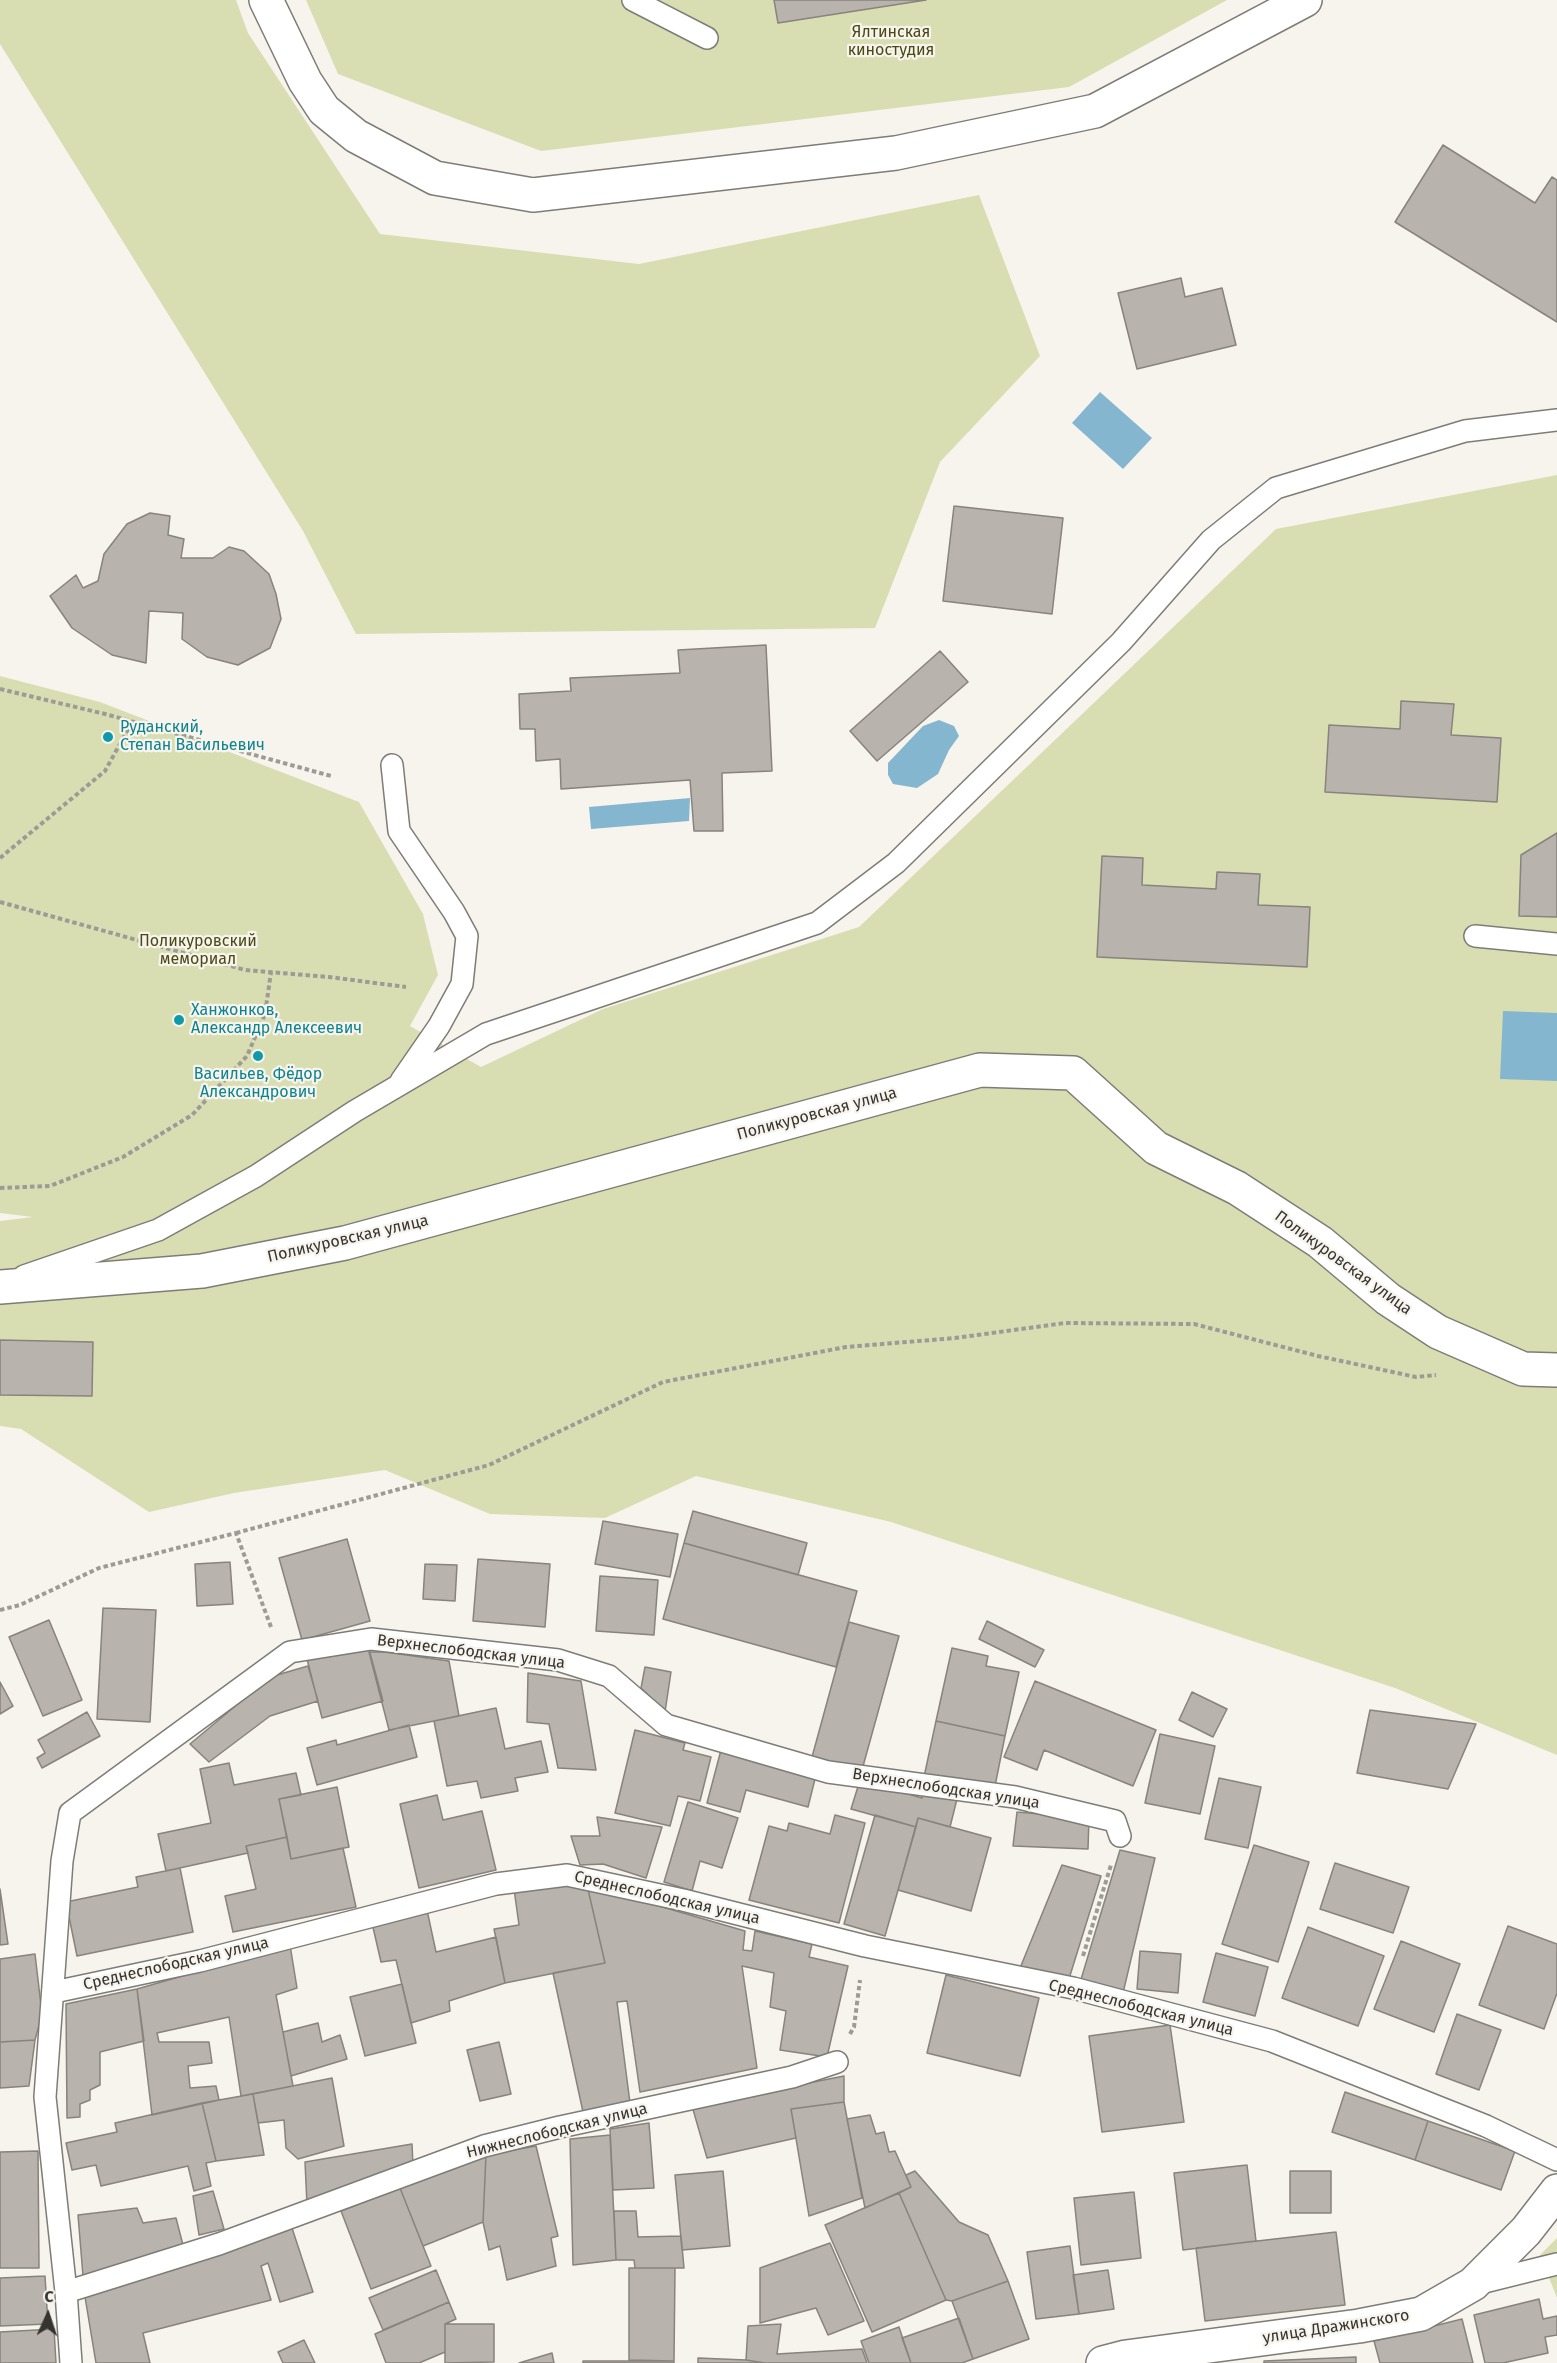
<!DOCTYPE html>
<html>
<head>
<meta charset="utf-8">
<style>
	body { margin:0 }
	#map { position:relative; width:1557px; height:2363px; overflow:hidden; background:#f7f4ed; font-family:"Fira Sans",sans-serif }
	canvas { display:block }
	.north { position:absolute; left:18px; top:2285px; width:60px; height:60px; -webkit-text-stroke:4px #f7f4ed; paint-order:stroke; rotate:3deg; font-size:16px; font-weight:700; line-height:24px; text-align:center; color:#353431 }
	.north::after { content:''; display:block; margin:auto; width:21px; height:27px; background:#353431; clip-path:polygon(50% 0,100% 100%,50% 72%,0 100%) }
</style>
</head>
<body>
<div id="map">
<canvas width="1557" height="2363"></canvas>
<div class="north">С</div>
</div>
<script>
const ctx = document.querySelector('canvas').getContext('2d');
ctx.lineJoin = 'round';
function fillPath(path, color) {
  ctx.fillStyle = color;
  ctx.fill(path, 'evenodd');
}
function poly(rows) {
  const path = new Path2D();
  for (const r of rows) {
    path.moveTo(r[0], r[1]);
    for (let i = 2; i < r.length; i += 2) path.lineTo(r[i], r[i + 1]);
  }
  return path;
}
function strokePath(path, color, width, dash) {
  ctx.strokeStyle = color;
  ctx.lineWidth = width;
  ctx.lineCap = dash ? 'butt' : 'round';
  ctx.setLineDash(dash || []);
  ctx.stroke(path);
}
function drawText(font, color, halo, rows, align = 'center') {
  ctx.font = font + ' "Fira Sans",sans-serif';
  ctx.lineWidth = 4.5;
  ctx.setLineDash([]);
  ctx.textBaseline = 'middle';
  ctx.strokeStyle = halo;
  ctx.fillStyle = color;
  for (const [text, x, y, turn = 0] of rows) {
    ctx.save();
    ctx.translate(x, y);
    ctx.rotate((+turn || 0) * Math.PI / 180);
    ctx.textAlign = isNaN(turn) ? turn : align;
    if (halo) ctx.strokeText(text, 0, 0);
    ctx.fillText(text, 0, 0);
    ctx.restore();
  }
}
fillPath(poly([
	[0,0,236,0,248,33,380,234,639,264,979,195,1040,356,940,462,875,628,356,634,303,531,0,44],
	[306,0,1227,0,1069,87,541,151,338,74],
	[1557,475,1557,1755,1395,1688,891,1522,696,1476,605,1518,490,1514,385,1470,234,1493,149,1512,21,1429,0,1426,0,1221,33,1217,0,1213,0,676,100,702,359,802,423,914,438,975,410,1026,481,1067,603,1009,859,927,1276,529],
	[1557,2238,1557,2298,1540,2255]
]), '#d9deb2');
fillPath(poly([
	[1100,392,1152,438,1123,469,1072,423],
	[939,720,954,726,959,736,949,750,938,774,917,788,893,784,888,775,888,763,923,726],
	[690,798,689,821,591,829,589,807],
	[1503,1011,1557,1013,1557,1081,1500,1079]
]), '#84b7cf');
const building = poly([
	[774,0,926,0,778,23,774,0],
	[1443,145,1535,203,1552,177,1557,180,1557,322,1395,222,1443,145],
	[1181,278,1185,297,1222,288,1236,345,1137,369,1118,293,1181,278],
	[954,506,1063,518,1052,614,943,601,954,506],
	[150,513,170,516,168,535,184,539,181,558,213,558,229,547,244,551,269,574,276,594,281,619,270,648,238,665,207,657,182,639,183,613,149,611,146,663,112,655,72,628,50,596,76,575,83,588,98,581,104,554,127,524,150,513],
	[766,645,772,771,722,773,723,831,694,831,690,780,561,789,560,759,536,761,535,729,520,729,519,694,571,691,570,678,680,673,678,650,766,645],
	[940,651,968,682,877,761,850,731,940,651],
	[1401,701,1454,704,1451,735,1501,738,1497,802,1325,792,1329,725,1400,729,1401,701],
	[1557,833,1557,917,1519,916,1521,855,1557,833],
	[1102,856,1143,858,1142,885,1216,889,1217,872,1260,874,1258,905,1310,907,1307,967,1097,957,1102,856],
	[0,1340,93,1342,92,1396,0,1395,0,1340],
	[693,1511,807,1543,798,1575,684,1543,693,1511],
	[603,1521,678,1534,670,1577,595,1564,603,1521],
	[347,1539,370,1621,302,1640,279,1558,347,1539],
	[684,1543,857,1591,836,1667,663,1619,684,1543],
	[478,1559,550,1564,545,1627,473,1621,478,1559],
	[230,1562,233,1604,197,1606,195,1564,230,1562],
	[425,1564,457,1565,455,1601,423,1599,425,1564],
	[600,1576,658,1580,654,1635,596,1631,600,1576],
	[103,1608,156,1610,150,1722,97,1719,103,1608],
	[49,1620,82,1700,43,1716,9,1637,49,1620],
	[987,1621,1044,1650,1035,1667,979,1639,987,1621],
	[849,1622,899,1636,862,1770,812,1757,849,1622],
	[367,1642,383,1701,322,1718,307,1659,367,1642],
	[952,1648,988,1656,986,1666,1019,1672,1005,1736,936,1721,952,1648],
	[369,1652,385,1652,449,1661,459,1716,389,1730,369,1652],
	[308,1666,318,1701,270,1716,209,1762,190,1744,270,1677,308,1666],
	[645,1667,671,1672,665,1712,641,1688,645,1667],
	[528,1673,581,1681,596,1770,558,1768,549,1724,527,1722,528,1673],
	[1035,1681,1156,1730,1133,1786,1044,1750,1037,1770,1004,1757,1035,1681],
	[0,1682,13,1706,0,1714,0,1682],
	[1192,1692,1227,1709,1213,1737,1179,1720,1192,1692],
	[496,1708,505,1749,541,1741,548,1772,515,1778,518,1791,481,1798,477,1781,447,1786,434,1721,496,1708],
	[1370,1710,1476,1724,1448,1789,1357,1773,1370,1710],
	[87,1712,100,1736,42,1768,37,1758,45,1753,38,1740,87,1712],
	[936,1721,1005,1736,994,1791,924,1777,936,1721],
	[409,1725,417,1757,317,1785,307,1748,336,1740,337,1745,409,1725],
	[635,1730,685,1743,683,1750,711,1757,700,1801,678,1796,670,1826,615,1813,635,1730],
	[1160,1734,1215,1746,1200,1814,1145,1803,1160,1734],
	[721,1750,816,1775,808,1807,746,1790,740,1812,707,1803,721,1750],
	[229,1763,234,1785,296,1773,301,1795,279,1799,287,1837,246,1846,248,1853,166,1871,158,1834,211,1823,200,1769,229,1763],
	[1219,1778,1261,1787,1248,1848,1205,1839,1219,1778],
	[860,1780,922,1798,924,1789,957,1799,950,1827,918,1818,916,1827,851,1809,860,1780],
	[337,1787,349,1847,291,1859,279,1799,337,1787],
	[437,1795,443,1820,482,1811,496,1870,419,1888,400,1804,437,1795],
	[688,1802,738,1818,722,1868,700,1861,692,1891,664,1882,688,1802],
	[1017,1812,1089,1818,1088,1849,1013,1846,1017,1812],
	[835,1815,865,1823,839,1923,749,1900,769,1826,787,1831,789,1823,830,1834,835,1815],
	[875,1815,916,1827,885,1936,844,1924,875,1815],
	[597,1817,662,1827,646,1878,603,1864,580,1865,571,1836,600,1836,597,1817],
	[918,1818,991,1838,971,1911,898,1890,918,1818],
	[287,1837,291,1859,343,1848,356,1907,233,1932,225,1896,256,1889,246,1846,287,1837],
	[1254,1845,1309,1862,1278,1962,1222,1944,1254,1845],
	[1120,1850,1155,1858,1123,1993,1079,1986,1120,1850],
	[1335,1863,1409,1887,1393,1933,1320,1909,1335,1863],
	[1062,1865,1101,1876,1068,1982,1018,1973,1062,1865],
	[180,1868,193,1932,77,1956,66,1902,138,1887,136,1877,180,1868],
	[550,1881,587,1885,605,1963,505,1983,494,1929,519,1925,514,1889,550,1881],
	[587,1885,745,1931,743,1950,752,1951,755,1931,812,1944,809,1957,848,1966,827,2057,780,2050,786,2011,770,2007,774,1973,742,1966,757,2068,640,2092,627,2001,617,2002,630,2103,583,2112,553,1973,605,1963,587,1885],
	[0,1889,8,1944,0,1945,0,1889],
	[427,1910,436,1952,496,1937,505,1983,449,2001,450,2011,411,2023,396,1960,381,1962,372,1923,427,1910],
	[1508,1926,1557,1944,1557,1993,1544,2029,1479,2005,1508,1926],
	[1308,1927,1384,1956,1358,2026,1282,1998,1308,1927],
	[1401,1941,1460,1964,1434,2032,1374,2009,1401,1941],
	[290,1945,297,1988,276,1995,293,2086,241,2096,229,2017,157,2033,159,2042,209,2042,212,2063,188,2066,190,2088,216,2086,219,2100,152,2115,137,1989,290,1945],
	[1140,1951,1181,1954,1178,1993,1137,1989,1140,1951],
	[1216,1953,1268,1967,1255,2016,1203,2002,1216,1953],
	[35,1954,42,2014,35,2040,0,2042,0,1959,35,1954],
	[946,1975,1039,1998,1020,2076,927,2053,946,1975],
	[402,1984,416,2043,365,2056,350,1997,402,1984],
	[137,1989,144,2041,100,2052,100,2085,90,2090,90,2100,80,2104,80,2117,67,2118,66,2004,137,1989],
	[1457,2014,1501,2030,1479,2090,1436,2074,1457,2014],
	[318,2023,322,2042,340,2035,347,2059,291,2076,283,2032,318,2023],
	[1170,2025,1184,2122,1102,2132,1089,2036,1170,2025],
	[35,2040,29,2086,0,2088,0,2042,35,2040],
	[499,2042,511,2094,480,2101,467,2050,499,2042],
	[844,2076,844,2102,791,2109,796,2138,707,2158,692,2106,844,2076],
	[332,2078,344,2146,298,2159,286,2148,284,2120,258,2123,253,2094,332,2078],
	[1345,2092,1428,2121,1415,2160,1332,2132,1345,2092],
	[253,2094,264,2155,216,2161,202,2103,253,2094],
	[844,2102,862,2198,809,2216,791,2109,844,2102],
	[202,2103,216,2161,206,2163,211,2186,194,2191,188,2166,101,2186,96,2165,72,2170,66,2143,117,2132,115,2123,202,2103],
	[870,2115,876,2134,884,2132,889,2152,895,2151,911,2187,865,2208,847,2119,870,2115],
	[1428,2121,1515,2151,1501,2190,1415,2160,1428,2121],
	[649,2123,654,2188,613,2190,610,2129,649,2123],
	[610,2135,616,2260,573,2265,570,2139,610,2135],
	[412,2144,413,2166,307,2205,305,2162,412,2144],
	[536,2146,558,2236,551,2238,556,2266,507,2280,500,2246,489,2250,483,2222,486,2155,536,2146],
	[38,2151,39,2268,0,2268,0,2152,38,2151],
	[486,2155,483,2222,423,2246,400,2188,486,2155],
	[1247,2165,1256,2241,1183,2250,1174,2173,1247,2165],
	[723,2171,730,2246,682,2250,675,2175,723,2171],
	[915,2171,959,2222,988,2235,1008,2281,952,2301,946,2300,899,2193,911,2187,906,2175,915,2171],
	[1290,2171,1331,2171,1331,2213,1290,2213,1290,2171],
	[400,2188,431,2266,371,2289,341,2211,400,2188],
	[213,2191,224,2229,199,2235,193,2196,213,2191],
	[1134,2192,1141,2258,1081,2265,1074,2198,1134,2192],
	[899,2193,946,2300,872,2332,825,2225,899,2193],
	[137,2208,143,2223,176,2218,183,2245,83,2276,78,2215,137,2208],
	[614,2211,636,2211,638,2237,681,2236,684,2268,635,2268,634,2260,616,2260,614,2211],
	[292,2228,313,2292,280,2302,268,2263,261,2266,271,2300,143,2333,150,2363,96,2363,84,2291,292,2228],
	[1336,2232,1345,2305,1205,2321,1196,2248,1336,2232],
	[830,2243,864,2321,828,2335,816,2308,760,2323,760,2268,830,2243],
	[1070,2246,1079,2314,1036,2319,1027,2252,1070,2246],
	[629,2268,675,2268,674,2361,629,2360,629,2268],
	[436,2270,449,2302,383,2330,369,2298,436,2270],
	[1108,2270,1114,2309,1079,2314,1073,2275,1108,2270],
	[45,2276,48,2324,0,2326,0,2278,45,2276],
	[1008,2281,1029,2339,973,2359,952,2301,1008,2281],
	[1539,2299,1543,2319,1557,2316,1557,2335,1545,2337,1548,2353,1503,2363,1485,2363,1474,2315,1539,2299],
	[449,2302,456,2319,445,2324,445,2352,419,2363,386,2363,375,2334,449,2302],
	[959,2318,973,2359,962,2363,911,2363,902,2338,959,2318],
	[1462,2319,1473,2363,1380,2363,1374,2341,1462,2319],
	[445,2324,494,2324,494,2362,445,2363,445,2324],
	[781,2324,777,2354,862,2349,867,2363,765,2363,746,2360,748,2326,781,2324],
	[899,2327,911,2363,869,2363,861,2341,899,2327],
	[54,2329,56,2363,0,2363,0,2332,54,2329],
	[304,2340,315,2363,283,2363,278,2352,304,2340],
	[552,2353,554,2363,519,2363,552,2353],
	[1356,2357,1356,2363,1264,2363,1264,2361,1356,2357],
	[698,2358,746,2360,765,2363,698,2363,698,2358],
	[583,2361,674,2361,674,2363,583,2363,583,2361]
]);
fillPath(building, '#b8b3ad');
strokePath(building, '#88837d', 1.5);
const lane = poly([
	[633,0,707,38],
	[392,765,399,831,454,912,467,936,462,984,439,1026,401,1081],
	[1475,936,1557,944],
	[24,1276,158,1230,256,1176,355,1111,486,1034,817,923,896,863,1121,642,1211,540,1276,488,1465,431,1557,420],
	[54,1992,200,1961,496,1884,567,1875,683,1900,865,1946,1073,1988,1272,2041,1486,2126,1557,2160],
	[1476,2284,1557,2264],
	[66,2292,219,2244,484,2146,560,2127,792,2077,837,2062],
	[71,2363,66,2292,45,2097,62,1861,70,1813,290,1652,371,1639,558,1660,609,1676,666,1725,828,1772,1015,1797,1115,1821,1120,1836]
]);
const street = poly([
	[266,0,305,81,324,110,356,136,435,178,533,195,896,153,1095,111,1305,0],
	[0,1287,202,1271,345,1243,980,1070,1073,1073,1156,1148,1237,1188,1320,1242,1388,1299,1438,1332,1523,1369,1557,1370],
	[1103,2363,1126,2357,1359,2326,1421,2314,1473,2284,1526,2231,1557,2191]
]);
strokePath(lane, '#7e7c76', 24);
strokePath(street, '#7e7c76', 36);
strokePath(poly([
	[0,689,105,714,331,776],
	[0,858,105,771,132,722],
	[0,902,245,970,329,977,406,987],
	[0,1188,50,1186,123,1157,192,1115,247,1056,265,1014,271,972],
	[236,1533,489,1465,663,1382,846,1347,955,1338,1065,1323,1194,1324,1318,1356,1416,1377,1436,1375],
	[0,1610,20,1605,99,1568,236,1533,271,1627],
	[1083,1956,1111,1865],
	[850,2034,854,2027,860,1980]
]), '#9d9b96', 4, [4.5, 3]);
strokePath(lane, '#fff', 21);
strokePath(street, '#fff', 33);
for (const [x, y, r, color] of [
	[108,737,6,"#0f9aa8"],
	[179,1020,6,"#0f9aa8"],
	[258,1056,6,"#0f9aa8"]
]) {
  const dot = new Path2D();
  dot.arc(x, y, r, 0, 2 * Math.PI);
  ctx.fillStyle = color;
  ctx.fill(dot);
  strokePath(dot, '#f7f4ed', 2);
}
drawText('16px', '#474a13', '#f7f4ed', [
	["Ялтинская",891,33],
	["киностудия",891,51],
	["Поликуровский",198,942],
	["мемориал",198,960]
]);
drawText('16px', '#0d838f', '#f7f4ed', [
	["Руданский,",120,728],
	["Степан Васильевич",120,746],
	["Ханжонков,",191,1011],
	["Александр Алексеевич",191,1029],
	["Васильев, Фёдор",258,1075,"center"],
	["Александрович",258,1093,"center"]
], 'left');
drawText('16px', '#353431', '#f7f4ed', [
	["Поликуровская улица",817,1114,-15],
	["Поликуровская улица",348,1239,-13],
	["Поликуровская улица",1343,1263,36],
	["Верхнеслободская улица",471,1652,7],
	["Верхнеслободская улица",946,1789,9],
	["Среднеслободская улица",667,1898,13],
	["Среднеслободская улица",176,1964,-13],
	["Среднеслободская улица",1141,2008,14],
	["Нижнеслободская улица",557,2131,-14],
	["улица Дражинского",1336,2327,-9]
]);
</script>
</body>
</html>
